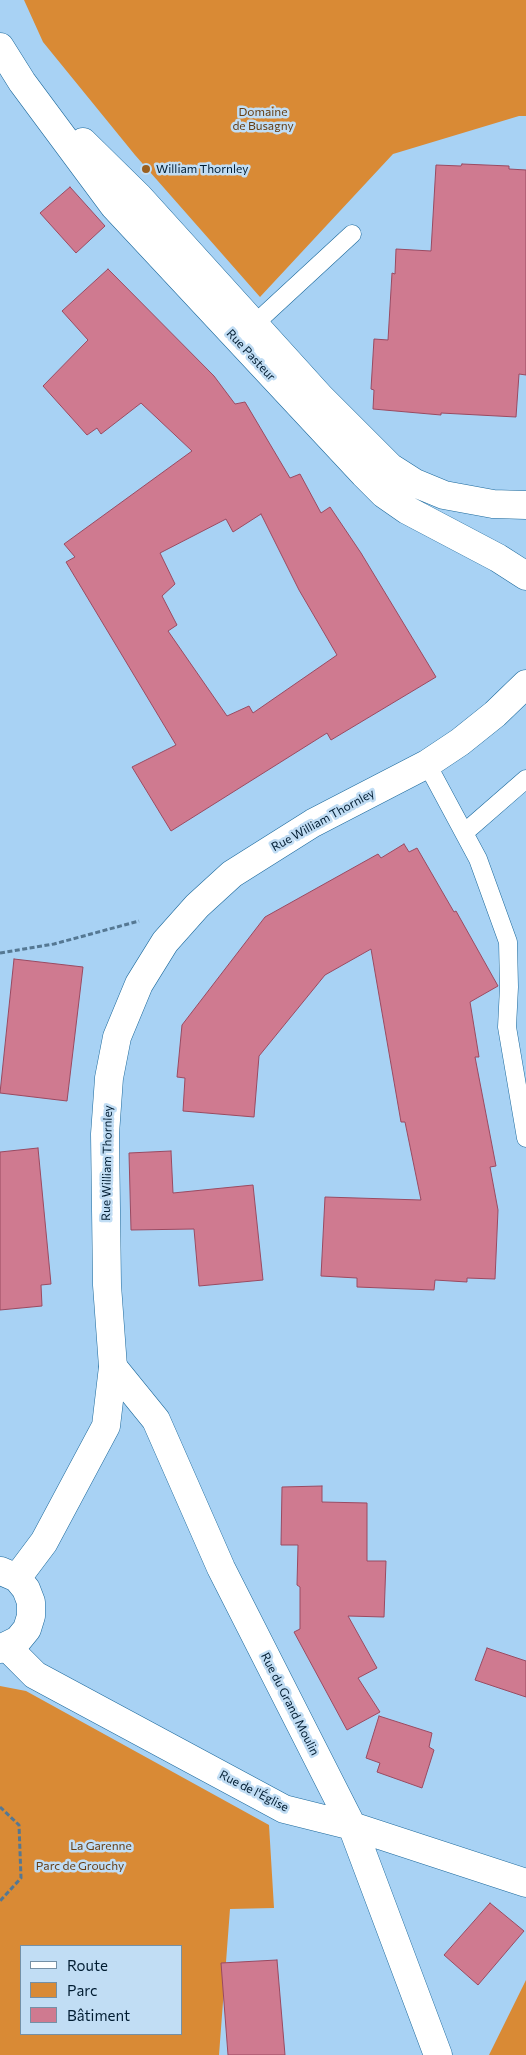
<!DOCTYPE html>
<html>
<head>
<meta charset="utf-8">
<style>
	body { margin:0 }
	#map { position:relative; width:526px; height:2055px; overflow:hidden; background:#a8d2f4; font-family:Commissioner,sans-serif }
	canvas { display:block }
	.legend { position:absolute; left:20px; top:1945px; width:162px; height:90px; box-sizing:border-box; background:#c1ddf4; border:1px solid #7490a6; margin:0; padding:6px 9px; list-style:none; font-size:15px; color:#001c31 }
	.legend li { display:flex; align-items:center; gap:10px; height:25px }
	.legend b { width:25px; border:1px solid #7490a6 }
</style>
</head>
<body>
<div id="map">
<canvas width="526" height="2055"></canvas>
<ul class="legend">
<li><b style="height:6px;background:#fff"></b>Route</li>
<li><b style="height:14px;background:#d98a35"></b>Parc</li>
<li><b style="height:14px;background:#cf7a90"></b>Bâtiment</li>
</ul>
</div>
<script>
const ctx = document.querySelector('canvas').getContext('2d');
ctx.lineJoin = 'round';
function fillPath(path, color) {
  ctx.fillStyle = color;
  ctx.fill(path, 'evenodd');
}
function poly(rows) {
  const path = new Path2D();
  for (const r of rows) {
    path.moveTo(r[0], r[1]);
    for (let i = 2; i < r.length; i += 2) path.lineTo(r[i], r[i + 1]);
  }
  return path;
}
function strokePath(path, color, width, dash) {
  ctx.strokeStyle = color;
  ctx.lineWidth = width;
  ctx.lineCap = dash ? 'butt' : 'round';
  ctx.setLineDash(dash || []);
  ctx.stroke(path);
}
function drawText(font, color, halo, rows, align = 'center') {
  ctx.font = font + ' Commissioner,sans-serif';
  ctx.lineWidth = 5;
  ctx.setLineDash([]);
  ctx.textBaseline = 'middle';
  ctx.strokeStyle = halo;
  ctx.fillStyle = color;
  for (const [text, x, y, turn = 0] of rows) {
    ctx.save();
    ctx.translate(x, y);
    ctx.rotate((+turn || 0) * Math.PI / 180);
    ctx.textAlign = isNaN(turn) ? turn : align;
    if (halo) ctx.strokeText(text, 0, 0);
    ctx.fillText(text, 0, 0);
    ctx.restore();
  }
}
fillPath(poly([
	[24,0,526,0,526,116,519,116,393,154,260,297,135,155,43,42],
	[0,1686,26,1691,269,1825,274,1908,230,1909,219,2055,0,2055],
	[21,1946,181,1946,181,2034,21,2034],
	[526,1980,526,2055,489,2055]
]), '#d98a35');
const building = poly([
	[462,164,509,166,509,169,526,170,526,375,519,374,516,417,441,413,441,415,373,409,374,390,371,389,374,339,388,340,392,273,395,274,396,249,431,251,436,165,461,166,462,164],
	[70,187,105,226,76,253,40,213,70,187],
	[108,269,214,376,235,404,245,402,290,478,300,474,321,513,330,507,361,553,436,677,331,740,327,733,171,831,132,767,176,745,66,562,75,557,64,544,192,451,141,403,101,434,97,428,87,435,43,386,88,340,62,311,108,269],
	[261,514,299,590,337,655,253,713,249,706,227,716,168,631,177,625,162,596,175,584,160,553,226,519,233,532,261,514],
	[404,844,409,852,417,848,454,912,456,911,498,986,470,1002,479,1057,475,1057,496,1166,490,1167,498,1210,495,1279,467,1278,467,1282,435,1280,434,1290,357,1287,357,1278,321,1276,325,1197,421,1200,405,1122,401,1122,371,949,325,975,259,1056,254,1117,183,1111,185,1078,177,1077,182,1025,265,917,378,854,381,858,404,844],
	[14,959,83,967,67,1101,0,1093,14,959],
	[38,1148,51,1284,41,1285,42,1306,0,1310,0,1152,38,1148],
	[171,1151,173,1193,253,1185,263,1280,199,1286,194,1229,131,1230,129,1153,171,1151],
	[322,1486,322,1502,367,1503,367,1561,386,1561,384,1617,348,1616,377,1668,358,1678,380,1712,347,1730,294,1632,300,1629,300,1587,297,1585,298,1545,281,1545,282,1487,322,1486],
	[487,1648,526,1661,526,1697,475,1680,487,1648],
	[379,1716,432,1733,429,1747,434,1750,422,1788,377,1772,380,1763,366,1758,379,1716],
	[490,1903,524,1931,478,1985,444,1955,490,1903],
	[277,1960,285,2055,228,2055,221,1963,277,1960]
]);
fillPath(building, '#cf7a90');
strokePath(building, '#9a4a61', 1);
const service = poly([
	[247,331,352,234],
	[427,764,478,859,508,942,509,987,507,1027,526,1138],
	[464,833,526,779]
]);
const minor = poly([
	[113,1367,156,1420,221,1568,352,1826,438,2055],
	[7,1647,35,1675,284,1809,352,1826,526,1883]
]);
const tertiary = poly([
	[0,47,22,82,114,206,364,474,384,494,407,510,498,558,526,576],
	[83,142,138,196,320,397,390,467,415,483,444,495,493,504,526,505],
	[17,1578,44,1542,106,1426,113,1367,107,1285,105,1134,109,1078,117,1037,139,984,165,942,197,906,232,874,313,823,427,764,460,742,495,714,526,684],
	[0,1649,18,1640,27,1629,31,1616,31,1602,26,1589,17,1578,1,1571]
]);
strokePath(service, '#1b689b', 19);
strokePath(minor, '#1b689b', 29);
strokePath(tertiary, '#1b689b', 29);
strokePath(poly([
	[0,953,54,944,139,921],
	[0,1807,19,1825,21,1878,0,1901]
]), '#557893', 3, [5, 2.5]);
strokePath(service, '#fff', 18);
strokePath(minor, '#fff', 28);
strokePath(tertiary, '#fff', 28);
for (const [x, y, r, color] of [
	[146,169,5,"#9b6020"]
]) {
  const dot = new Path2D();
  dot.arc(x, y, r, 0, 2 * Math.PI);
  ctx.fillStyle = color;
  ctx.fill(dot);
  strokePath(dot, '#c1ddf4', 2);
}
drawText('12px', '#653e15', '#c1ddf4', [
	["Domaine",263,112],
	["de Busagny",263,126],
	["La Garenne",101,1846],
	["Parc de Grouchy",80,1866]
]);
drawText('12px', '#001c31', '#c1ddf4', [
	["William Thornley",156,169]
], 'left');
drawText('12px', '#001c31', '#c1ddf4', [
	["Rue Pasteur",251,355,47],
	["Rue William Thornley",323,820,-29],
	["Rue William Thornley",107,1163,-89],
	["Rue du Grand Moulin",290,1704,63],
	["Rue de l'Église",254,1791,27]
]);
</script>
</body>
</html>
